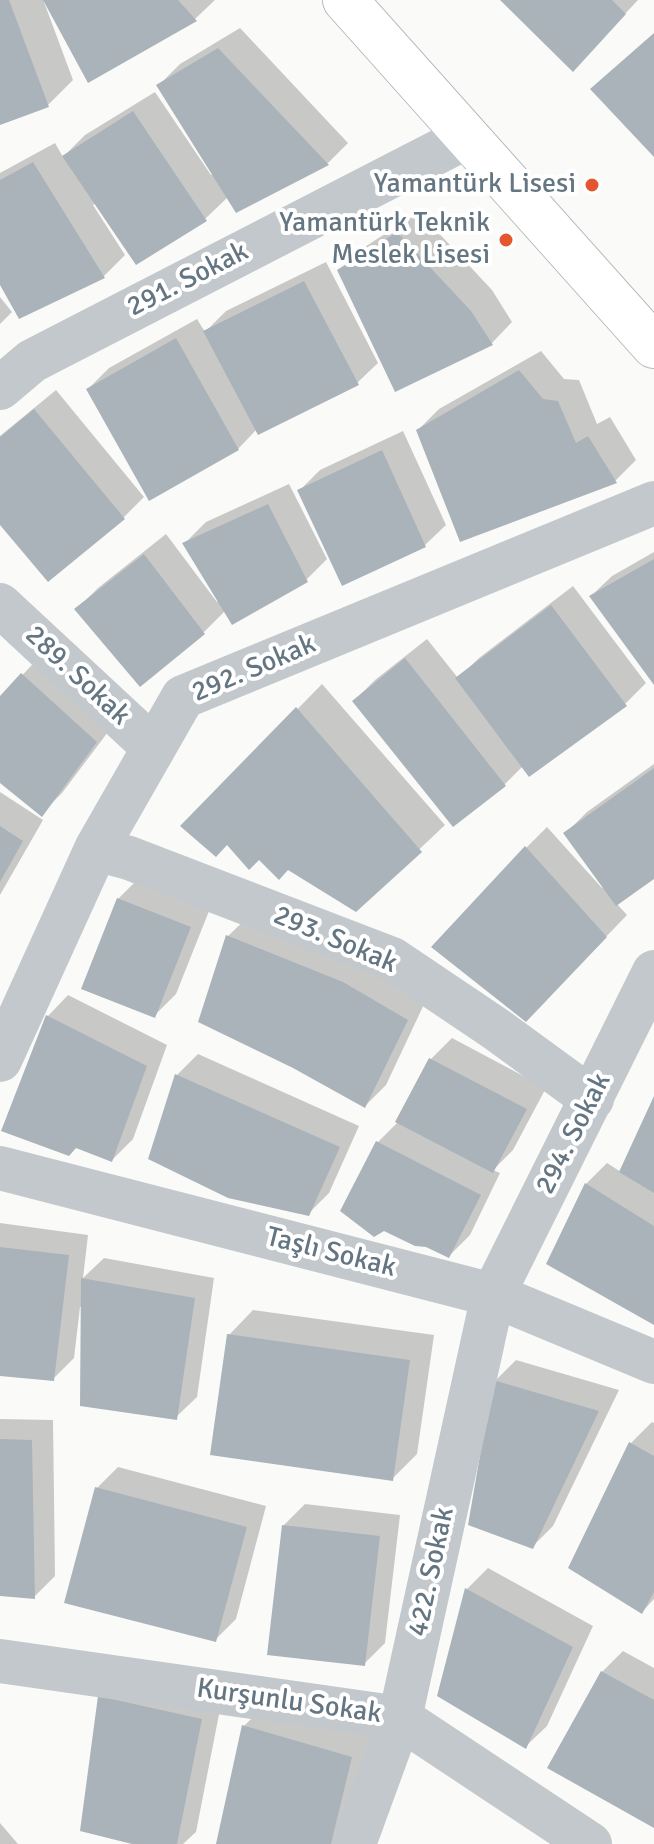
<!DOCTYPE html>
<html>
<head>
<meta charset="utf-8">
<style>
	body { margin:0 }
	canvas { display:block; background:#fafaf8 }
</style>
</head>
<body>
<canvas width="654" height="1844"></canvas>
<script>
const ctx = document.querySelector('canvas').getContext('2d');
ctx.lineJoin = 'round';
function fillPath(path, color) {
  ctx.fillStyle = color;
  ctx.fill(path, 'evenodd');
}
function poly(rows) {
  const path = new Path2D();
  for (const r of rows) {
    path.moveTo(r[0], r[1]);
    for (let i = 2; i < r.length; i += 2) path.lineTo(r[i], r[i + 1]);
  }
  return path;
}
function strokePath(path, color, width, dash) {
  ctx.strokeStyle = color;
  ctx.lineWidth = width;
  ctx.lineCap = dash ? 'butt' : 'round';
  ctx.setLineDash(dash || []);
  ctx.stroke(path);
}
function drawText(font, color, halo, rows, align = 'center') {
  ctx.font = font + ' Signika,sans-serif';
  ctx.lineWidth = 8;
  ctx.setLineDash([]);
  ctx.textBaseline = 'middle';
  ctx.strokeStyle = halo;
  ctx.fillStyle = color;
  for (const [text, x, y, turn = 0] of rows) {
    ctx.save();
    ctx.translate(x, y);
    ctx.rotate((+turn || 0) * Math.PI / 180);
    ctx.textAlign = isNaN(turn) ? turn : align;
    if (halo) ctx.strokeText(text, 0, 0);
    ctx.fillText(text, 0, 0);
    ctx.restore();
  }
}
fillPath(poly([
	[0,0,215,0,195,19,89,80,46,1,44,2,73,80,48,105,0,123],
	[505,0,638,0,593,48],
	[240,28,348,143,328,163,237,210,228,197,205,219,96,203,93,205,125,255,104,276,20,316,0,281,0,173,55,143,63,157,85,135,155,92,211,175,214,173,159,85,180,64],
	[419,212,492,290,512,322,492,343,396,389,339,271,360,250],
	[326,262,378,363,357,383,257,429,238,449,88,389,109,368,197,319,205,332,226,311],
	[0,297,12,312,0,324],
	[541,351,564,379,579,380,597,424,610,417,636,460,615,481,418,430,439,409],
	[56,390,144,497,123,518,0,521,0,436],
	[403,431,446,525,425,545,300,490,320,470],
	[289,484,327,559,306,580,226,610,204,632,140,684,77,609,98,588,166,534,217,602,219,600,185,543,206,522],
	[654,552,654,682,591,596,612,576],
	[573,586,646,683,625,704,523,766,505,784,453,825,354,701,375,680,427,639,458,678,479,658],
	[43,653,117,720,62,793,41,814,0,781,0,699],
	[322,684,445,825,356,909,288,868,183,826],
	[654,764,654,877,617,904,627,915,546,999,526,848,547,827,602,888,604,886,566,833,587,812],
	[0,792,43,820,0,895],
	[139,878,211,906,176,994,155,1015,118,899],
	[249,916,427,998,386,1085,365,1106,228,936],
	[68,995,167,1045,133,1139,112,1160,48,1016],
	[452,1038,546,1088,513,1150,493,1170,500,1173,470,1235,449,1256,342,1210,378,1142,399,1121,431,1059],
	[198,1054,359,1126,329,1193,308,1214,150,1158,177,1075],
	[654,1101,654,1322,548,1264,586,1184,607,1163,621,1172],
	[0,1223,88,1235,83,1278,104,1258,214,1278,197,1397,176,1417,83,1307,80,1307,74,1358,53,1379,0,1374],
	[253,1310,434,1335,417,1454,392,1479,229,1335],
	[516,1360,619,1390,553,1526,532,1547,495,1381],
	[0,1419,53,1420,55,1576,34,1597,0,1594],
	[652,1422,654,1423,654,1599,642,1612,571,1567,631,1443],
	[118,1467,266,1506,236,1619,215,1640,97,1488],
	[305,1504,400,1515,385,1643,364,1664,284,1525],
	[488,1568,593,1626,547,1726,526,1746,439,1696,467,1589],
	[623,1651,654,1668,654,1825,602,1672],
	[100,1697,222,1699,196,1832,183,1844,140,1844],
	[265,1705,371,1736,343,1844,218,1844,244,1726],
	[0,1823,18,1844,0,1844]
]), '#0003');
fillPath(poly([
	[0,0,9,0,49,107,0,125],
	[43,0,178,0,197,21,88,83],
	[500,0,612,0,626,14,573,72],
	[654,33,654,157,590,89],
	[218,48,329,165,236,213,156,85],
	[133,111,207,221,136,265,62,156],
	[33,162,105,278,19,319,0,285,0,180],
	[397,232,471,311,493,345,395,392,337,270],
	[304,281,359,385,258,435,203,331],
	[176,338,239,450,149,501,86,389],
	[519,370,543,399,558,401,576,443,588,436,617,483,460,542,416,430],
	[34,409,125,519,48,582,0,525,0,437],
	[382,450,426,547,342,586,297,490],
	[268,504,308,582,232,625,182,543],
	[144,554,205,634,140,687,74,609],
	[654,559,654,685,589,596],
	[551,605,627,706,529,777,455,678],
	[405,658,506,786,453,827,352,701],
	[21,673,97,742,42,817,0,783,0,696],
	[296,707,422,852,356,912,288,870,279,880,259,860,249,870,227,845,216,857,180,826],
	[654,768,654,879,616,906,563,833],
	[0,826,23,841,0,882],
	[525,846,607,937,526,1022,431,947],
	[117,898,191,927,155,1018,81,989],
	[226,935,343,982,408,1020,365,1108,293,1068,198,1022],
	[46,1015,147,1066,112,1162,76,1148,69,1156,1,1131],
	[429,1058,527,1109,493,1173,395,1122],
	[175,1074,340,1147,309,1216,228,1198,148,1159],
	[654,1096,654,1193,619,1172],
	[376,1141,481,1195,449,1258,426,1247,415,1246,384,1231,374,1237,340,1211],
	[585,1183,654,1226,654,1325,546,1264],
	[0,1247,69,1255,54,1381,0,1376],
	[81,1278,195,1298,177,1420,80,1406],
	[227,1334,410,1360,393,1481,210,1455],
	[493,1380,599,1411,533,1549,468,1525],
	[0,1439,32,1440,35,1599,0,1596],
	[629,1442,654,1456,654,1592,642,1614,568,1568],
	[95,1487,247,1527,216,1642,64,1603],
	[282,1525,380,1536,365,1666,267,1655],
	[465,1588,573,1647,526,1749,437,1696],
	[601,1671,654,1700,654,1828,547,1768],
	[98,1696,202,1719,177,1844,132,1844,80,1831],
	[242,1725,352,1757,331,1844,216,1844]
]), '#aab3b9');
const major = poly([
	[345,0,654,346]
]);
strokePath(major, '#b5babe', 46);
strokePath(poly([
	[0,388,32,361,467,137],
	[0,605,154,748],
	[96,849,129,858,392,959,496,1029,592,1099],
	[0,1060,96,849,183,697,654,503],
	[0,1168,493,1295,654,1362],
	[0,1661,400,1718,590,1844],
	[354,1844,400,1718,493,1295,654,972]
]), '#c3c8cc', 44);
strokePath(major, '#fff', 44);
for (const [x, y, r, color] of [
	[592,185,8,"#e4572e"],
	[506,240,8,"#e4572e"]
]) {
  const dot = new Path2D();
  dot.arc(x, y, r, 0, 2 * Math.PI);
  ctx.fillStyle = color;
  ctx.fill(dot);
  strokePath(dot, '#fff', 3);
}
drawText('28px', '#657683', '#fff', [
	["Yamantürk Lisesi",576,185],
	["Yamantürk Teknik",490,224],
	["Meslek Lisesi",490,256]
], 'right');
drawText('28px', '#657683', '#fff', [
	["291. Sokak",188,280,-27],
	["292. Sokak",254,669,-23],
	["289. Sokak",77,676,43],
	["293. Sokak",335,940,23],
	["294. Sokak",574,1134,-63],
	["Taşlı Sokak",331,1253,14],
	["422. Sokak",432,1572,-78],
	["Kurşunlu Sokak",289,1702,8]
]);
</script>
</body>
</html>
